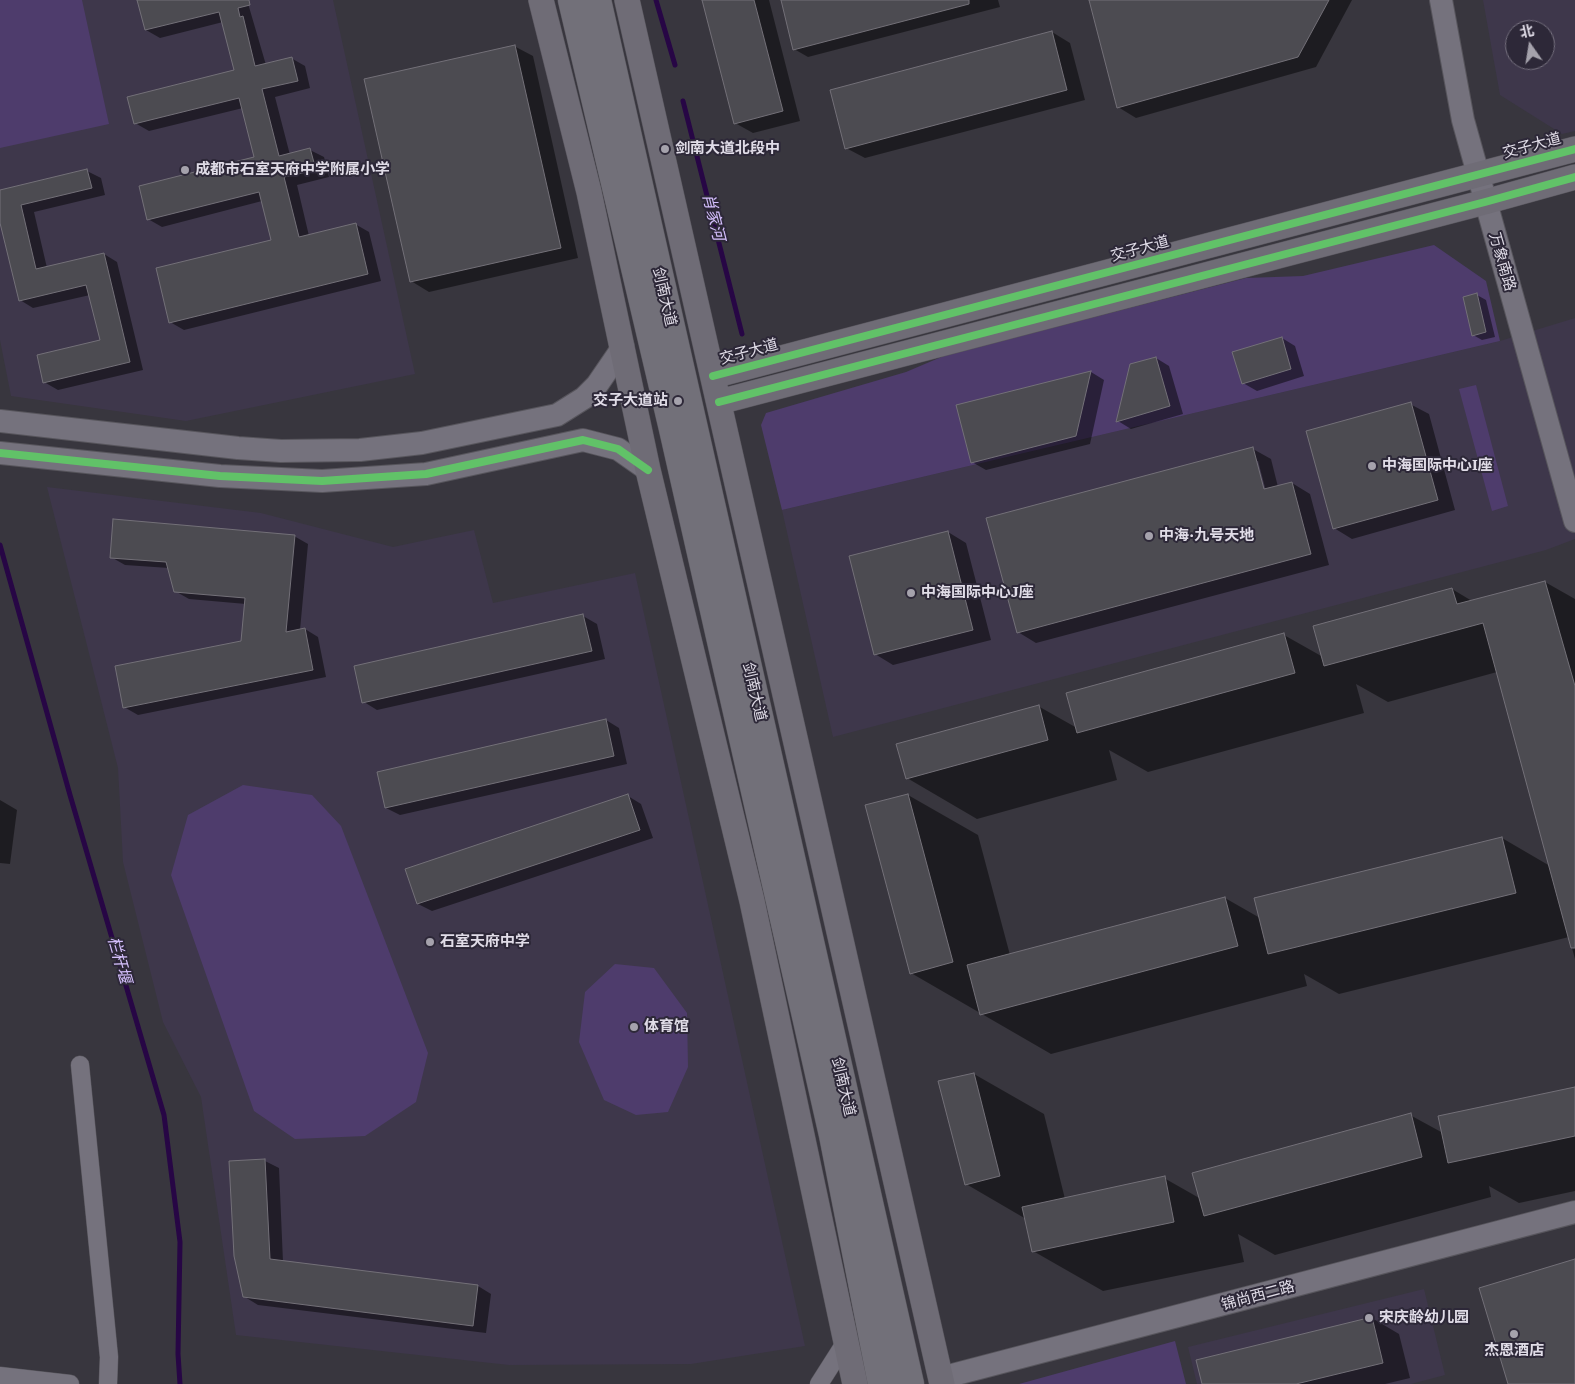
<!DOCTYPE html>
<html>
<head>
<meta charset="utf-8">
<style>
	body { margin:0 }
	#map { position:relative; width:1575px; height:1384px; overflow:hidden; background:#38363e; font-family:"IBM Plex Serif","Noto Sans SC",serif }
	canvas { display:block }
	.north { position:absolute; left:1505px; top:20px; width:50px; height:50px; box-sizing:border-box; background:#2d2838; border:1px solid #75707e; border-radius:50%; rotate:347deg; font-size:14px; font-weight:700; line-height:20px; text-align:center; color:#e0dce7 }
	.north::after { content:''; display:block; margin:auto; width:18px; height:22px; background:#a5a2ac; clip-path:polygon(50% 0,100% 100%,50% 72%,0 100%) }
</style>
</head>
<body>
<div id="map">
<canvas width="1575" height="1384"></canvas>
<div class="north">北</div>
</div>
<script>
const ctx = document.querySelector('canvas').getContext('2d');
ctx.lineJoin = 'round';
function fillPath(path, color) {
  ctx.fillStyle = color;
  ctx.fill(path, 'evenodd');
}
function poly(rows) {
  const path = new Path2D();
  for (const r of rows) {
    path.moveTo(r[0], r[1]);
    for (let i = 2; i < r.length; i += 2) path.lineTo(r[i], r[i + 1]);
  }
  return path;
}
function strokePath(path, color, width, dash) {
  ctx.strokeStyle = color;
  ctx.lineWidth = width;
  ctx.lineCap = dash ? 'butt' : 'round';
  ctx.setLineDash(dash || []);
  ctx.stroke(path);
}
function drawText(font, color, halo, rows, align = 'center') {
  ctx.font = font + ' "IBM Plex Serif","Noto Sans SC",serif';
  ctx.lineWidth = 4;
  ctx.setLineDash([]);
  ctx.textBaseline = 'middle';
  ctx.strokeStyle = halo;
  ctx.fillStyle = color;
  for (const [text, x, y, turn = 0] of rows) {
    ctx.save();
    ctx.translate(x, y);
    ctx.rotate((+turn || 0) * Math.PI / 180);
    ctx.textAlign = isNaN(turn) ? turn : align;
    if (halo) ctx.strokeText(text, 0, 0);
    ctx.fillText(text, 0, 0);
    ctx.restore();
  }
}
fillPath(poly([
	[0,0,333,0,415,374,186,421,11,396,0,340],
	[1483,0,1575,0,1575,131,1562,134,1500,95],
	[1515,30,1545,30,1545,60,1515,60],
	[1575,318,1575,539,1546,550,833,737,782,510,1500,341],
	[47,487,261,513,393,547,474,530,493,603,635,573,805,1346,691,1364,509,1365,236,1335,201,1097,163,1022,123,862,118,768],
	[1424,1289,1445,1375,1411,1384,1197,1384,1188,1347]
]), '#3e374b');
fillPath(poly([
	[0,0,82,0,109,124,0,148],
	[1434,245,1486,281,1500,341,782,510,761,425,766,413,906,372,946,355,1246,278,1303,276],
	[1476,385,1508,506,1492,511,1459,389],
	[243,785,312,795,341,826,428,1053,416,1102,365,1136,295,1139,254,1111,171,875,188,815],
	[615,964,654,968,687,1013,688,1067,668,1112,636,1115,604,1100,579,1042,585,992],
	[1175,1341,1186,1384,1019,1384]
]), '#4e3c6c');
fillPath(poly([
	[139,0,247,0,266,65,291,58,305,66,310,88,275,97,290,155,310,150,324,157,329,177,297,185,309,236,355,224,369,232,381,281,184,330,170,322,272,241,262,201,162,227,148,219,256,158,243,108,149,131,135,123,235,71,223,22,160,38,146,30],
	[703,0,769,0,800,121,753,133,735,123],
	[782,0,998,0,1000,7,808,57,794,49],
	[1090,0,1352,0,1316,67,1136,118,1118,107],
	[1052,32,1070,43,1085,100,865,158,846,148],
	[514,46,533,56,578,258,429,292,411,281],
	[87,171,101,178,105,195,34,212,47,268,104,254,117,262,143,370,58,390,44,382,101,341,90,295,33,308,20,300,0,217,0,191],
	[1477,295,1486,300,1495,337,1482,340,1473,335],
	[1282,338,1295,346,1304,376,1257,391,1243,383],
	[1156,358,1169,366,1183,414,1131,429,1118,421],
	[1091,372,1104,380,1090,444,986,470,972,462,958,406],
	[1410,404,1429,414,1455,510,1352,539,1334,528],
	[1253,449,1271,459,1278,487,1292,483,1310,494,1329,565,1036,643,1018,632],
	[1255,461,1258,461,1267,495,1265,496],
	[948,532,966,543,991,640,893,665,875,654],
	[294,536,308,544,300,630,305,629,318,637,326,677,138,715,124,707,242,642,246,604,189,599,175,591,169,568,125,565,111,557],
	[1545,582,1575,599,1575,959,1569,937,1339,994,1304,974,1307,986,1051,1054,911,973,908,795,978,835,1010,955,1225,898,1260,918,1502,838,1550,866,1497,672,1388,702,1356,684,1364,713,1148,772,1109,750,1117,780,977,819,907,778,1038,706,1077,728,1284,635,1323,657,1452,589,1472,601],
	[583,616,597,624,605,659,377,710,364,702],
	[606,720,619,728,627,764,400,815,386,808],
	[628,796,641,804,653,838,432,911,418,904],
	[0,800,17,810,10,864,0,863],
	[974,1074,1044,1114,1065,1199,1164,1178,1201,1199,1410,1115,1443,1133,1575,1088,1575,1191,1519,1203,1489,1186,1491,1197,1275,1255,1238,1234,1244,1262,1103,1291,1033,1251,1026,1219,966,1184],
	[265,1161,279,1168,283,1262,478,1286,491,1294,486,1333,258,1305,245,1297],
	[1372,1318,1399,1334,1410,1378,1385,1384,1204,1384]
]), '#0007');
strokePath(poly([
	[656,0,675,65],
	[683,101,742,334],
	[0,545,70,795,164,1115,180,1242,178,1354,180,1384]
]), '#270645', 5);
const building = poly([
	[137,0,249,0,250,5,238,8,240,17,243,16,255,66,292,57,298,81,262,89,279,156,310,148,316,170,284,177,299,237,356,223,368,274,169,323,156,268,271,240,259,192,147,220,139,186,254,157,239,98,134,124,127,97,234,70,219,12,145,30,137,0],
	[702,0,754,0,783,111,734,124,702,0],
	[781,0,969,0,969,4,793,50,781,0],
	[1089,0,1329,0,1298,57,1117,108,1089,0],
	[1052,31,1067,90,845,149,830,90,1052,31],
	[515,45,561,248,410,282,364,79,515,45],
	[87,169,92,188,21,205,36,269,104,253,130,362,43,383,37,355,100,340,86,285,19,301,0,223,0,190,87,169],
	[1477,293,1486,332,1472,336,1463,297,1477,293],
	[1282,337,1291,369,1242,384,1232,352,1282,337],
	[1156,357,1170,406,1116,422,1130,364,1156,357],
	[1091,371,1076,436,971,463,956,405,1091,371],
	[1411,402,1438,500,1333,529,1306,431,1411,402],
	[1253,447,1264,489,1292,482,1311,554,1017,633,986,518,1253,447],
	[113,519,295,535,286,632,305,628,313,670,123,708,115,666,241,641,245,598,174,592,166,562,110,558,113,519],
	[948,531,973,630,874,655,849,556,948,531],
	[1545,581,1575,686,1575,948,1571,948,1483,623,1324,666,1313,626,1452,588,1457,604,1545,581],
	[583,614,592,651,362,703,354,666,583,614],
	[1284,633,1295,673,1077,733,1066,693,1284,633],
	[1039,705,1048,740,906,779,896,744,1039,705],
	[606,719,614,756,385,808,377,772,606,719],
	[628,794,640,830,417,904,405,869,628,794],
	[908,794,953,962,910,974,865,805,908,794],
	[1502,837,1516,893,1268,954,1254,898,1502,837],
	[1225,897,1238,946,980,1015,967,965,1225,897],
	[974,1073,1000,1176,965,1185,938,1081,974,1073],
	[1575,1087,1575,1136,1448,1163,1438,1116,1575,1087],
	[1411,1113,1422,1157,1204,1216,1192,1173,1411,1113],
	[265,1159,270,1259,478,1285,473,1326,243,1297,234,1256,229,1161,265,1159],
	[1165,1176,1174,1222,1032,1252,1022,1207,1165,1176],
	[1575,1259,1575,1384,1508,1384,1479,1288,1575,1259],
	[1372,1317,1383,1363,1296,1384,1202,1384,1196,1360,1372,1317]
]);
fillPath(building, '#4c4b51');
strokePath(building, '#737078', 1);
const minor = poly([
	[80,1065,109,1357,108,1384],
	[0,1376,70,1384],
	[819,1384,847,1340]
]);
const tertiary = poly([
	[1441,0,1463,120,1575,521],
	[0,421,238,448,281,451,360,450,422,443,557,415,584,398,597,385,623,347],
	[0,453,220,476,322,481,426,474,583,440,618,449,648,470],
	[941,1378,1575,1212]
]);
const secondary = poly([
	[541,0,589,192,648,470,752,901,855,1384],
	[627,0,942,1384],
	[713,376,1575,149],
	[719,402,1485,202,1575,177]
]);
const trunk = poly([
	[572,0,673,429,833,1135,882,1384],
	[597,0,910,1384]
]);
strokePath(minor, '#57555c', 19);
strokePath(tertiary, '#57555c', 24);
strokePath(secondary, '#57555c', 26);
strokePath(trunk, '#57555c', 29);
strokePath(minor, '#75727d', 18);
strokePath(tertiary, '#75727d', 22);
strokePath(secondary, '#6f6c76', 25);
strokePath(trunk, '#727079', 28);
strokePath(poly([
	[713,376,1575,149],
	[719,402,1485,202,1575,177],
	[0,453,220,476,322,481,426,474,583,440,618,449,648,470]
]), '#61c268', 8);
for (const [x, y, r, color] of [
	[665,149,5,"#a5a2ac"],
	[185,170,5,"#a5a2ac"],
	[678,401,5,"#a5a2ac"],
	[1372,466,5,"#a5a2ac"],
	[1149,536,5,"#a5a2ac"],
	[911,593,5,"#a5a2ac"],
	[430,942,5,"#a5a2ac"],
	[634,1027,5,"#a5a2ac"],
	[1369,1318,5,"#a5a2ac"],
	[1514,1334,5,"#a5a2ac"]
]) {
  const dot = new Path2D();
  dot.arc(x, y, r, 0, 2 * Math.PI);
  ctx.fillStyle = color;
  ctx.fill(dot);
  strokePath(dot, '#2d2838', 2);
}
drawText('15px', '#e0dce7', '#2d2838', [
	["交子大道",1532,146,-15],
	["交子大道",1140,249,-15],
	["万象南路",1502,262,74],
	["剑南大道",664,297,77],
	["交子大道",749,352,-15],
	["剑南大道",754,692,77],
	["剑南大道",843,1087,77],
	["锦尚西二路",1258,1296,-15]
]);
drawText('bold 15px', '#e0dce7', '#2d2838', [
	["剑南大道北段中",675,149],
	["成都市石室天府中学附属小学",195,170],
	["交子大道站",668,401,"right"],
	["中海国际中心I座",1382,466],
	["中海·九号天地",1159,536],
	["中海国际中心J座",921,593],
	["石室天府中学",440,942],
	["体育馆",644,1027],
	["宋庆龄幼儿园",1379,1318],
	["杰恩酒店",1514,1351,"center"]
], 'left');
drawText('italic 16px', '#d4bffc', '#2d2838', [
	["肖家河",713,217,76],
	["栏杆堰",119,960,74]
]);
</script>
</body>
</html>
